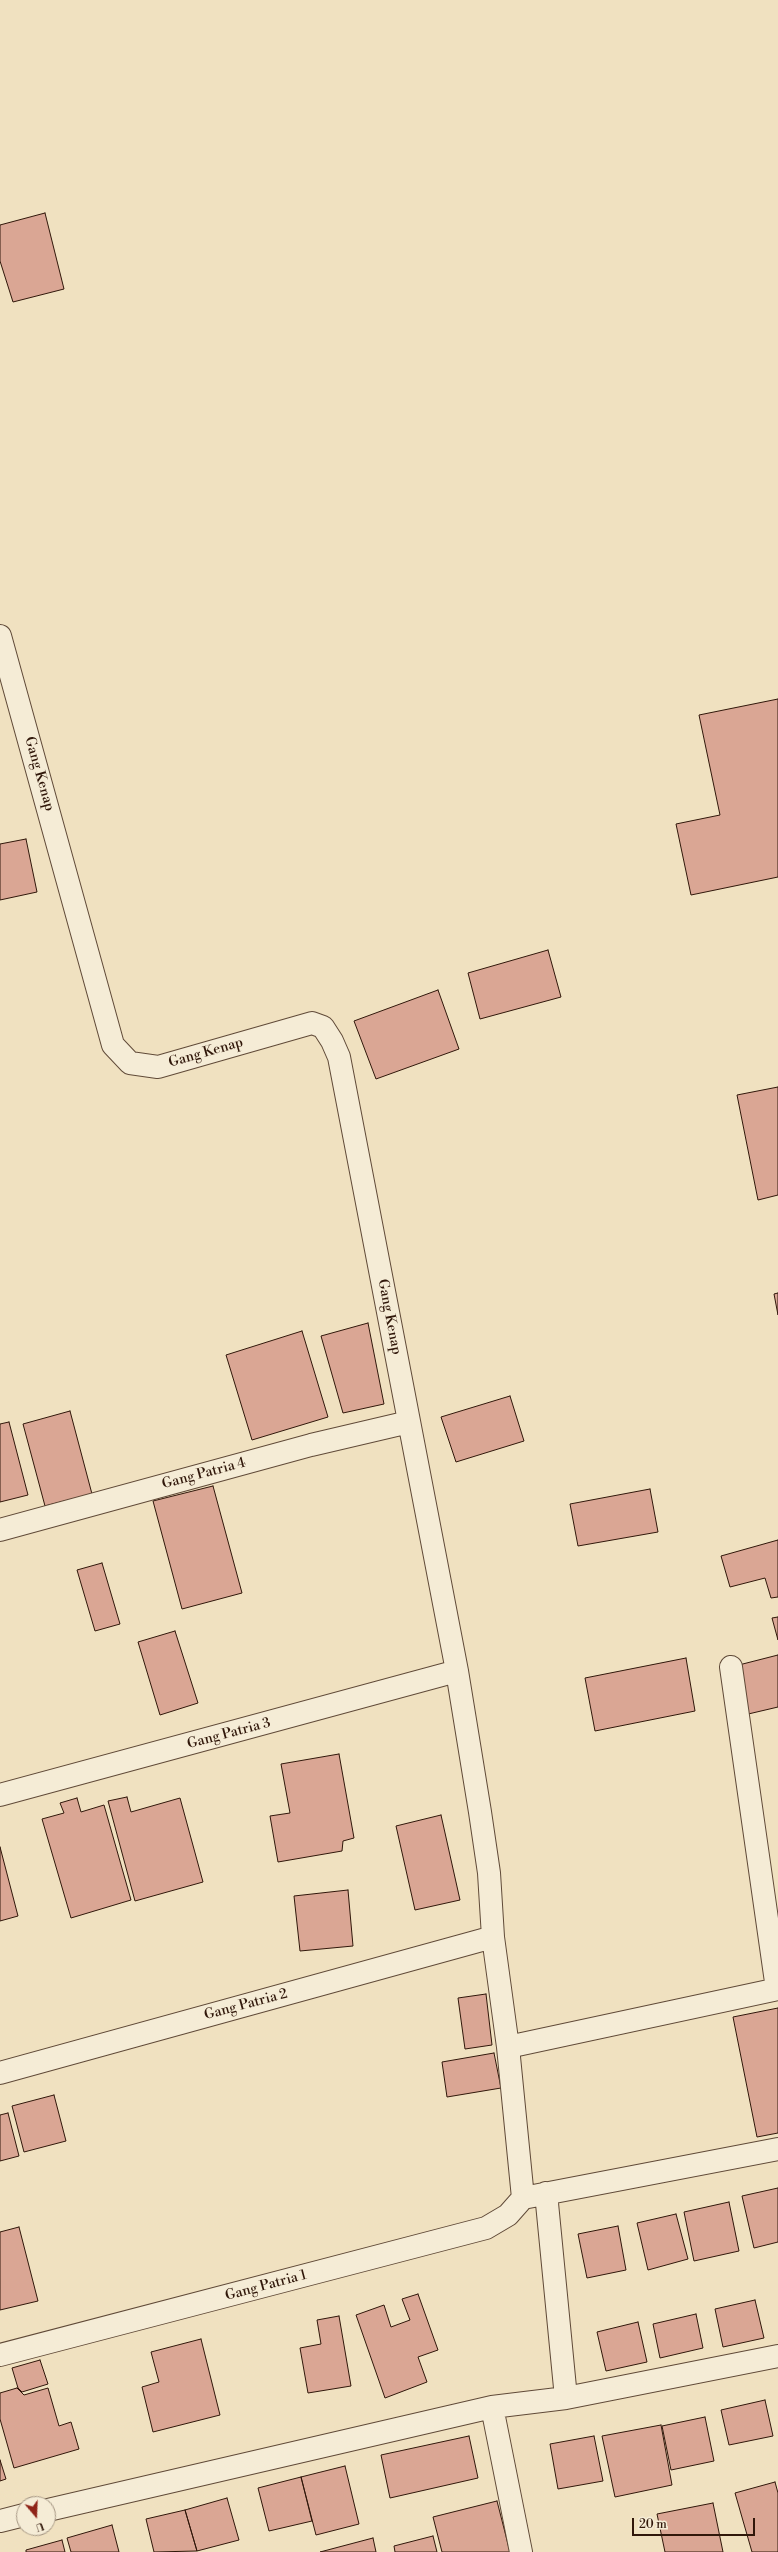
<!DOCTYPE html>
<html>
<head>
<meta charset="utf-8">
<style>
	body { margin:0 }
	#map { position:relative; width:778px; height:2552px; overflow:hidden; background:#f0e1c0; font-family:"Libre Bodoni",serif }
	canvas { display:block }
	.north { position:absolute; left:16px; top:2496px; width:40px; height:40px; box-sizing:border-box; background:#f5ecd6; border:1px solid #a69784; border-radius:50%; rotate:161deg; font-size:11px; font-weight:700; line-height:16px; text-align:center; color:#30170a }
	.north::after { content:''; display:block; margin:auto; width:14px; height:18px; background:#8f2418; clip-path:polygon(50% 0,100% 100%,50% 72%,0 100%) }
	.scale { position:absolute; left:632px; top:2518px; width:123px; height:18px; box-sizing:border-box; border:2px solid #30170a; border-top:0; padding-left:5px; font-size:12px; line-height:14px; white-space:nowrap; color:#30170a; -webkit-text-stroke:3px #f5ecd6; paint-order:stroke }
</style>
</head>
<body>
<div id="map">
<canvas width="778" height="2552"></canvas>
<div class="north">U</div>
<div class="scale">20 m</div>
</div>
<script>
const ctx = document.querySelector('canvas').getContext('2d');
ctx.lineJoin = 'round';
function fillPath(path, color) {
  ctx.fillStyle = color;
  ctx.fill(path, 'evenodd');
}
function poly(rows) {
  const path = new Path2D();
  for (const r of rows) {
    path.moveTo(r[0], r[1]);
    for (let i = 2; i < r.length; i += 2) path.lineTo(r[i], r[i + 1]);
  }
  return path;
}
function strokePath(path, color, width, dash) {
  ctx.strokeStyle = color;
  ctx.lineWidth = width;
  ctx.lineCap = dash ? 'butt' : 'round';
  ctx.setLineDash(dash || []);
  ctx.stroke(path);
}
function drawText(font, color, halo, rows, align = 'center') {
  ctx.font = font + ' "Libre Bodoni",serif';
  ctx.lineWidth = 3;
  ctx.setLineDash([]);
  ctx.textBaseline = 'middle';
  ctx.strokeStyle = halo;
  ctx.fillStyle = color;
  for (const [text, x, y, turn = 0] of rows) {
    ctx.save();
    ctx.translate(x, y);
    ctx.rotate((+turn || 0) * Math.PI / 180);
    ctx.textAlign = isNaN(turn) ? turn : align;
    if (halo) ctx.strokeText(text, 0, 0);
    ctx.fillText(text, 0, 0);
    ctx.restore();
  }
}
const building = poly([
	[45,213,64,289,13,302,0,261,0,225,45,213],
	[778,699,778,877,691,895,676,824,720,815,699,715,778,699],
	[26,839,37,892,0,900,0,844,26,839],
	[548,950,561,997,480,1019,468,973,548,950],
	[438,990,459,1049,376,1079,354,1021,438,990],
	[778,1087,778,1195,758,1200,737,1095,778,1087],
	[778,1293,778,1315,774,1294,778,1293],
	[368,1323,384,1404,343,1413,321,1336,368,1323],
	[302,1331,328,1417,252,1440,226,1355,302,1331],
	[510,1396,524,1441,456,1462,441,1417,510,1396],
	[70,1411,92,1494,45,1506,23,1424,70,1411],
	[9,1422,28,1495,0,1502,0,1424,9,1422],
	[213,1486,242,1593,182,1609,153,1501,213,1486],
	[650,1489,658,1532,578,1546,570,1504,650,1489],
	[778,1540,778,1597,771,1598,765,1578,730,1587,721,1556,778,1540],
	[102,1563,120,1624,95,1631,77,1570,102,1563],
	[778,1617,778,1640,772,1618,778,1617],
	[175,1631,198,1703,160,1715,138,1642,175,1631],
	[778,1655,778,1707,744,1715,731,1667,778,1655],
	[686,1658,695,1711,595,1731,585,1678,686,1658],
	[339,1754,354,1838,343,1841,342,1851,278,1862,270,1816,290,1813,281,1764,339,1754],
	[127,1797,131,1812,180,1798,203,1882,135,1901,108,1801,127,1797],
	[77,1798,81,1812,104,1805,131,1900,71,1918,42,1819,64,1813,60,1803,77,1798],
	[441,1815,460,1900,415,1910,396,1826,441,1815],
	[0,1847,18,1916,0,1921,0,1847],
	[348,1890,353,1946,300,1951,294,1896,348,1890],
	[486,1994,492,2045,465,2049,458,1998,486,1994],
	[778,2008,778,2133,757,2137,733,2017,778,2008],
	[494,2053,501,2088,447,2097,442,2062,494,2053],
	[54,2095,66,2141,24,2152,12,2106,54,2095],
	[8,2113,19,2156,0,2161,0,2115,8,2113],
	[778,2188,778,2242,754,2248,742,2196,778,2188],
	[729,2202,739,2251,694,2261,684,2212,729,2202],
	[676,2214,688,2259,648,2270,637,2223,676,2214],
	[618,2226,626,2270,587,2278,578,2234,618,2226],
	[19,2227,38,2301,0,2310,0,2232,19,2227],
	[418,2294,438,2350,418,2357,427,2382,385,2398,356,2315,384,2305,391,2327,410,2320,402,2299,418,2294],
	[755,2300,764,2338,723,2347,715,2309,755,2300],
	[696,2314,703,2348,660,2358,653,2324,696,2314],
	[339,2316,351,2386,308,2393,300,2348,321,2344,317,2320,339,2316],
	[638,2322,647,2362,606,2371,597,2332,638,2322],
	[201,2339,220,2415,153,2432,142,2387,159,2382,151,2352,201,2339],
	[40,2360,48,2384,22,2392,18,2388,12,2368,40,2360],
	[17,2388,24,2395,48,2388,59,2426,71,2422,79,2449,14,2468,0,2419,0,2393,17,2388],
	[765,2400,773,2436,729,2445,721,2410,765,2400],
	[705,2417,714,2461,671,2470,662,2426,705,2417],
	[661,2425,672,2485,615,2497,602,2436,661,2425],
	[469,2436,478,2478,390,2498,381,2455,469,2436],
	[594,2436,603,2481,558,2489,550,2444,594,2436],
	[0,2460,6,2479,0,2481,0,2460],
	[345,2466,359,2524,316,2535,301,2477,345,2466],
	[301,2477,312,2521,269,2531,258,2488,301,2477],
	[775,2482,778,2493,778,2552,752,2552,735,2493,775,2482],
	[227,2498,239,2540,197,2551,185,2510,227,2498],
	[497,2501,510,2552,442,2552,433,2517,497,2501],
	[713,2503,723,2552,665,2552,657,2514,713,2503],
	[185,2510,197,2551,154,2552,146,2519,185,2510],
	[112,2525,119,2552,71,2552,67,2538,112,2525],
	[433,2536,437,2552,395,2552,394,2546,433,2536],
	[373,2538,376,2552,320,2552,373,2538],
	[62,2540,65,2552,26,2552,26,2550,62,2540]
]);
fillPath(building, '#daa694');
strokePath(building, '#30170a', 1);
const minor = poly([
	[0,636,113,1045,130,1063,158,1067,312,1023,323,1027,332,1041,339,1057,457,1671,480,1812,489,1873,493,1937,508,2047,523,2198,778,2149],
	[0,1530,311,1445,409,1422],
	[731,1667,777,1989],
	[0,1795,457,1671],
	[508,2047,778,1989],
	[0,2073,493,1937],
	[546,2193,566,2398],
	[0,2355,486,2228,508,2215,523,2198],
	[492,2407,521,2552],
	[48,2510,492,2407,566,2398,778,2356],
	[0,2521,24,2515]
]);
strokePath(minor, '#604a38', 24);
strokePath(minor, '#f5ecd6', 22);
drawText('14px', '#30170a', '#f5ecd6', [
	["Gang Kenap",39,774,74],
	["Gang Kenap",206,1053,-16],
	["Gang Kenap",389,1317,79],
	["Gang Patria 4",204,1474,-15],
	["Gang Patria 3",229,1734,-15],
	["Gang Patria 2",246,2005,-15],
	["Gang Patria 1",266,2286,-15]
]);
</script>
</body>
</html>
